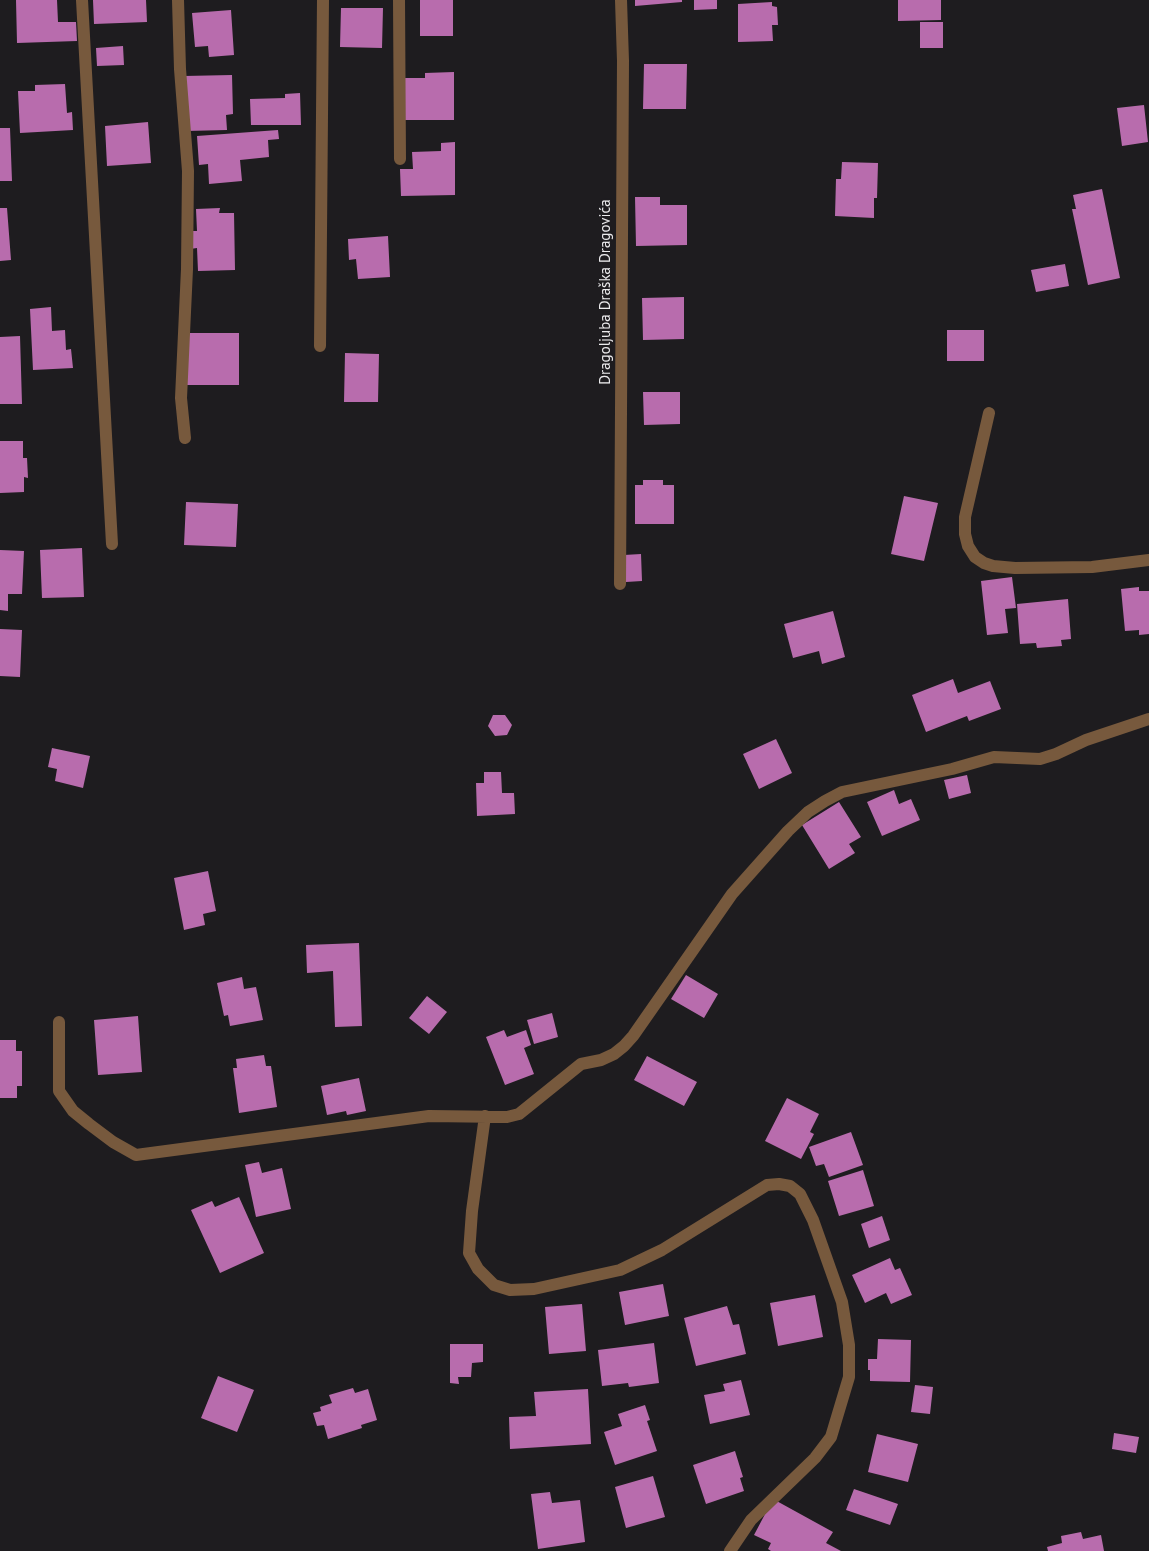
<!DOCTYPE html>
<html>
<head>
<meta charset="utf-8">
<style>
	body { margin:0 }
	canvas { display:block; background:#1e1c1f }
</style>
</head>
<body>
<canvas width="1149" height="1551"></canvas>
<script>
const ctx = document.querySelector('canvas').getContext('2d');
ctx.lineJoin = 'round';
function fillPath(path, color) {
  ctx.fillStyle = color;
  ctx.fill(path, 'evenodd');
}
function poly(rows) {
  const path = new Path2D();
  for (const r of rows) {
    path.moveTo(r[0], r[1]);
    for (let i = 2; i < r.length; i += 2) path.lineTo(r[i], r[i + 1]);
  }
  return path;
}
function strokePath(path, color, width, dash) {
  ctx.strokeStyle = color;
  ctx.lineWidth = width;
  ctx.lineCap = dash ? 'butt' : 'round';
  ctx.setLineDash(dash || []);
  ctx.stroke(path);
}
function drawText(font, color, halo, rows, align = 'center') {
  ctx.font = font + ' "PT Sans",sans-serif';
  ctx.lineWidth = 4;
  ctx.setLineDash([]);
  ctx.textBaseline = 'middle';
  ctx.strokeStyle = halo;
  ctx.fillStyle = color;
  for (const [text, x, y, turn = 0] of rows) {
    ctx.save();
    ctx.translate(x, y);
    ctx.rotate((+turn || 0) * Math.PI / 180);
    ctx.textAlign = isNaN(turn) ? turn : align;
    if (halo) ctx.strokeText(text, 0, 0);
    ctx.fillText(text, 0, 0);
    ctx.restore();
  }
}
fillPath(poly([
	[16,0,57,0,58,22,76,22,77,41,17,43],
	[93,0,146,0,147,22,94,24],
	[420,0,453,0,453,36,420,36],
	[635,0,682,0,682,2,635,6],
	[694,0,717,0,717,9,694,10],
	[898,0,941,0,941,20,898,21],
	[772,2,772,6,777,7,778,25,772,25,773,41,738,42,738,4],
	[341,8,383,8,382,48,340,47],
	[231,10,234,55,209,57,208,46,195,47,192,13],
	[920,22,943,22,943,48,920,48],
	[123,46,124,65,97,66,96,48],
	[644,64,687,64,686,109,643,109],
	[454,72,454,120,402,120,402,78,425,78,425,73],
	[232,75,233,114,226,115,227,130,186,131,184,76],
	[65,84,67,113,72,112,73,130,20,133,18,91,35,91,35,85],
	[300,93,301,125,251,125,250,99,285,98,285,94],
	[1144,105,1148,142,1122,146,1117,108],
	[148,122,151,163,107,166,105,126],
	[0,128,10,128,12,181,0,181],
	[278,130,279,139,268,140,269,157,240,160,242,181,209,184,208,164,199,165,197,136],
	[455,142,455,195,401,196,400,169,413,169,412,152,441,151,441,143],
	[842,162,878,163,877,198,874,198,874,218,835,216,836,179,841,179],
	[1102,189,1120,278,1088,285,1072,209,1076,209,1073,195],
	[635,197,660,197,660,205,687,205,687,245,636,246],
	[0,208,7,208,11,260,0,261],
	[220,208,219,213,234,213,235,270,198,271,197,248,190,249,189,231,197,231,196,209],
	[388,236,390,277,358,279,356,259,349,260,348,239],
	[1065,264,1069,286,1036,292,1031,270],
	[684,297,684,339,643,340,642,298],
	[51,307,52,331,65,330,66,350,71,349,73,368,33,370,30,309],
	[947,330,984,330,984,361,947,361],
	[184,333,239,333,239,385,184,385],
	[20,336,22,404,0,404,0,337],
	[345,353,379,354,378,402,344,402],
	[643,392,680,392,680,424,644,425],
	[0,441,23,441,23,458,27,458,28,478,24,477,24,492,0,493],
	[643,480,663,480,663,485,674,485,674,524,635,524,635,485,643,485],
	[904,496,938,503,924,561,891,554],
	[186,502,238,504,236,547,184,545],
	[82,548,84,597,42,598,40,550],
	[0,550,24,551,22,594,8,594,8,611,0,610],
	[641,554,642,581,626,582,624,555],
	[1012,577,1016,608,1005,609,1008,633,987,635,981,581],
	[1139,587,1139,591,1149,591,1149,634,1139,635,1139,630,1125,631,1121,589],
	[1068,599,1071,639,1061,640,1062,646,1037,648,1036,643,1020,644,1017,604],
	[833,611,845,657,822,664,819,651,793,658,784,624],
	[0,629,22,630,20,677,0,676],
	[953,679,958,693,990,681,1001,709,969,721,967,716,926,732,912,695],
	[493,715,505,715,512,725,507,735,495,736,488,726],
	[776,739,792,773,759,789,743,754],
	[52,748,90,756,83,788,55,781,57,769,48,767],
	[484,772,501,772,502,793,514,793,515,814,477,816,476,783,484,783],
	[967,775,971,793,949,799,944,780],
	[894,790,899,804,911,799,920,820,882,836,867,802],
	[839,802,861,837,849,844,855,853,829,869,802,825],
	[208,871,216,911,203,914,205,925,184,930,174,878],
	[359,943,362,1026,335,1027,333,971,307,973,306,945],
	[686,975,718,994,704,1018,671,999],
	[242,977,244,989,256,987,263,1020,230,1026,228,1015,224,1016,217,983],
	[427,996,447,1012,429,1034,409,1018],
	[552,1013,558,1037,534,1044,527,1020],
	[138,1016,142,1072,98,1075,94,1020],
	[504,1030,507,1037,526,1030,531,1045,524,1048,534,1074,505,1085,486,1037],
	[0,1040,16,1040,16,1051,22,1051,22,1086,17,1086,17,1098,0,1098],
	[264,1055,266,1066,271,1066,277,1107,239,1113,233,1068,237,1068,236,1059],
	[647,1056,697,1082,684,1106,634,1080],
	[359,1078,366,1111,347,1115,346,1111,327,1115,321,1086],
	[787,1098,819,1114,810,1132,814,1134,801,1159,765,1141],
	[851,1132,863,1165,829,1177,824,1164,816,1166,809,1147],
	[259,1162,262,1173,282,1168,291,1209,256,1217,245,1165],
	[863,1170,874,1206,839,1216,828,1181],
	[239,1197,264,1253,220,1273,191,1210,212,1201,215,1207],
	[882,1216,890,1240,869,1248,861,1224],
	[890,1258,895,1270,900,1268,912,1295,891,1304,886,1293,865,1303,852,1275],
	[663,1284,669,1316,625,1325,619,1292],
	[815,1295,823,1337,778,1346,770,1303],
	[582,1304,586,1351,549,1354,545,1307],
	[727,1306,733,1325,739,1324,746,1354,696,1366,684,1318],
	[878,1339,911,1340,910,1382,870,1381,870,1370,868,1370,868,1359,877,1359],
	[654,1343,659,1383,629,1387,628,1383,602,1386,598,1350],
	[450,1344,483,1344,483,1362,472,1363,471,1377,458,1377,459,1384,450,1383],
	[218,1376,254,1390,237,1432,201,1418],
	[741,1380,750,1415,710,1424,704,1395,725,1391,723,1384],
	[915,1385,933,1387,930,1414,911,1412],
	[353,1388,355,1393,368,1389,377,1420,361,1425,362,1428,328,1439,324,1425,317,1426,313,1413,321,1411,320,1407,332,1403,329,1395],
	[588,1389,591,1444,510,1449,509,1417,536,1416,534,1392],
	[645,1405,650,1420,647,1421,657,1451,615,1465,604,1432,622,1426,618,1414],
	[1114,1433,1139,1437,1136,1453,1112,1449],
	[877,1434,918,1444,908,1482,868,1472],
	[735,1451,743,1477,740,1478,744,1491,706,1504,693,1465],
	[653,1476,665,1517,626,1528,615,1487],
	[854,1489,898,1504,890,1525,846,1510],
	[550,1492,552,1503,580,1500,585,1542,538,1549,531,1494],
	[773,1499,833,1532,826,1543,841,1551,771,1551,768,1549,771,1543,754,1535],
	[1081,1532,1083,1539,1101,1535,1104,1551,1048,1551,1047,1547,1062,1543,1061,1536]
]), '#b86cad');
strokePath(poly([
	[82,0,112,544],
	[178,0,180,69,188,171,187,269,181,398,185,438],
	[399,0,400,159],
	[320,346,323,0],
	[989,413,965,517,965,534,968,546,975,557,984,563,993,566,1015,568,1092,567,1149,560],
	[620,584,623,61,621,0],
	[59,1022,59,1091,73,1111,89,1124,113,1142,136,1155,429,1116,507,1117,519,1114,581,1064,601,1060,614,1054,624,1046,633,1036,732,894,788,831,808,812,825,801,842,792,952,769,994,757,1040,759,1056,754,1086,740,1149,719],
	[485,1116,472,1211,469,1253,478,1269,494,1285,510,1290,534,1289,620,1270,662,1250,767,1185,779,1184,790,1186,800,1194,813,1220,842,1302,849,1345,849,1377,831,1437,815,1458,751,1520,730,1551]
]), '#77593d', 12);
drawText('15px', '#ebeaec', '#1e1c1f', [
	["Dragoljuba Draška Dragovića",606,292,-90]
]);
</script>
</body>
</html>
